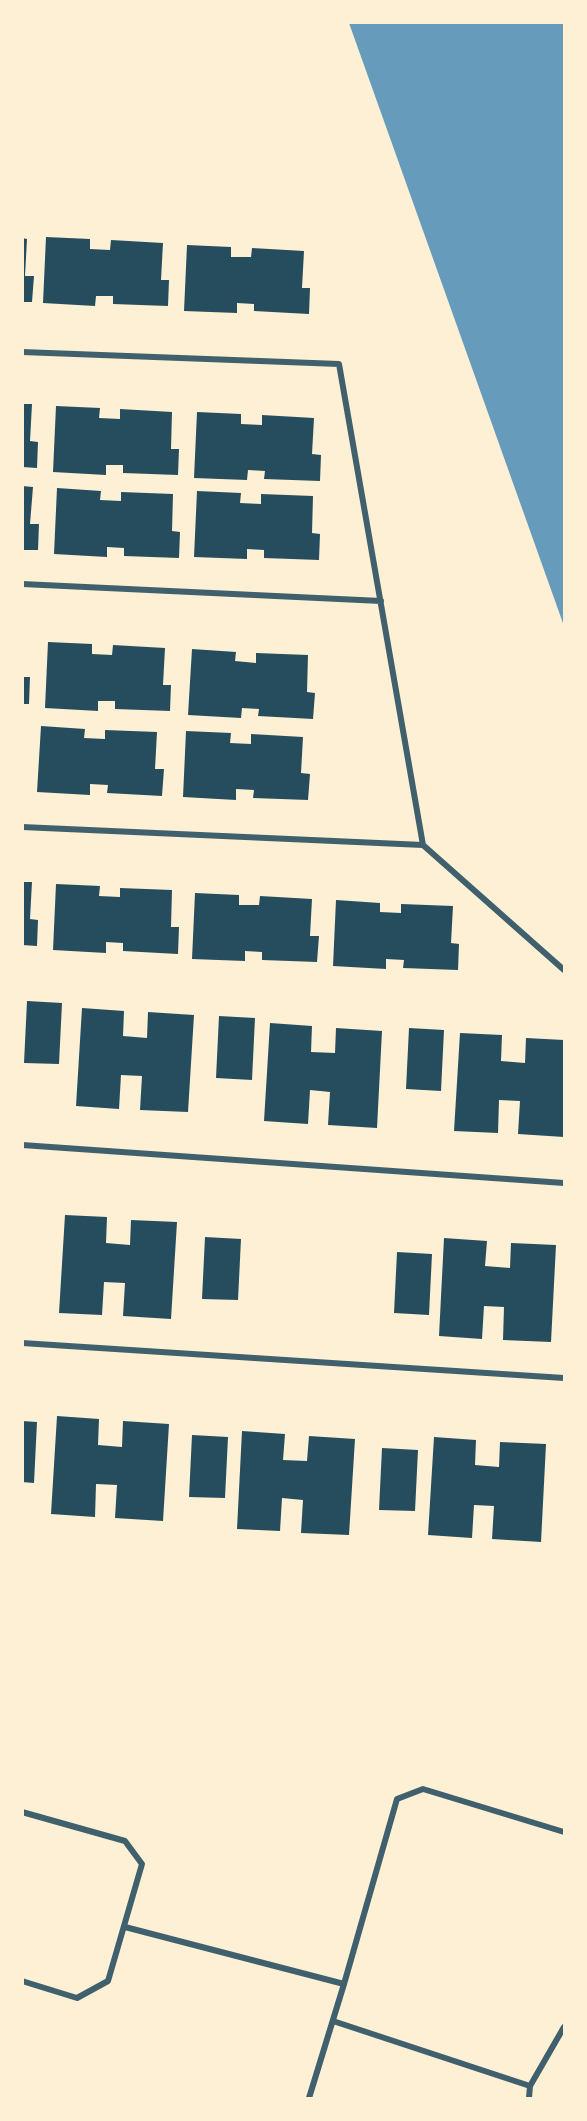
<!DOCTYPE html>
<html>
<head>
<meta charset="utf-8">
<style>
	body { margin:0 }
	#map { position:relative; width:587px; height:2121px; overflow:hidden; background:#fdf0d5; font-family:"Roboto Condensed",sans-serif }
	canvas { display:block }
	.frame { position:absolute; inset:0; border:24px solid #fdf0d5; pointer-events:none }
</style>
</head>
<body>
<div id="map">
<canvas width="587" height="2121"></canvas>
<div class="frame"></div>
</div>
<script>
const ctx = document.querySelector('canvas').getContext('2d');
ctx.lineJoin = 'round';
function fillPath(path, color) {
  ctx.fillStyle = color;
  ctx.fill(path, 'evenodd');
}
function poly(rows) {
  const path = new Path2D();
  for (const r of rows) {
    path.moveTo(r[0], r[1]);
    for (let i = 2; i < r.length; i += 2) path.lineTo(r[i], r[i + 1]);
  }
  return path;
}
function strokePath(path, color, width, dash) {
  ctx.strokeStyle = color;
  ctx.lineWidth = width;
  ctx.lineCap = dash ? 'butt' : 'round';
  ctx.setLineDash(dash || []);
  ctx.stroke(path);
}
fillPath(poly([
	[349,23,564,23,564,626]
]), '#669bbc');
fillPath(poly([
	[46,237,90,239,90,249,110,250,111,240,163,243,161,280,169,280,168,306,113,304,113,296,96,296,95,306,43,303],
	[22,238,27,239,25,276,34,276,32,302,22,302],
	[187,245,231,247,231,257,251,257,252,248,304,251,302,288,310,288,309,314,254,311,254,304,237,303,237,313,184,311],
	[22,404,32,404,30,441,38,442,37,468,22,467],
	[56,406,100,408,99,418,120,419,120,409,172,412,171,449,179,449,178,475,123,473,123,465,106,465,106,475,53,472],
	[197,412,241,414,241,424,262,425,262,415,314,418,312,454,321,455,320,481,264,479,265,471,248,470,247,480,194,478],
	[22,486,33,487,30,524,39,524,38,550,22,550],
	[57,488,101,491,100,500,121,501,121,492,173,494,172,531,180,532,179,558,124,556,124,548,107,547,107,557,54,554],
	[197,491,241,493,240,503,261,504,261,494,313,496,312,533,320,534,319,560,264,558,264,550,247,549,247,559,194,557],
	[48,642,92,644,92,654,112,655,113,645,165,648,163,685,171,685,170,711,115,709,115,701,98,701,98,711,45,708],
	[192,649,236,652,235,661,256,663,256,653,308,655,307,692,315,693,313,719,258,716,259,709,242,708,241,718,188,715],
	[22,677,30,677,29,704,22,704],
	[41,726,85,729,84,738,105,739,105,730,157,732,155,769,164,769,162,796,107,793,108,785,90,784,90,795,37,792],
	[186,731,231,733,230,743,251,744,251,734,303,737,301,773,310,774,308,800,253,798,254,790,236,789,236,800,183,797],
	[22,882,32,882,30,919,38,920,37,946,22,945],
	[56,884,100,886,99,896,120,897,120,888,172,890,171,927,179,927,178,954,123,951,123,943,106,942,106,953,53,950],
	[195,893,239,895,239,905,259,905,260,896,312,899,310,936,319,936,317,962,262,960,262,952,245,951,245,961,192,959],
	[336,900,380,903,380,912,401,913,401,904,453,906,451,943,459,944,458,970,403,968,404,960,386,959,386,969,333,966],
	[27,1001,62,1003,59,1064,24,1063],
	[82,1008,124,1011,123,1036,147,1038,148,1012,194,1015,188,1112,140,1110,142,1076,121,1075,119,1109,76,1106],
	[219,1016,255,1018,252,1080,216,1078],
	[270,1023,312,1026,311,1052,335,1053,336,1028,382,1031,377,1128,328,1125,330,1092,310,1090,308,1124,264,1121],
	[409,1028,444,1030,441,1091,406,1089],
	[460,1033,502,1035,501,1061,525,1063,526,1038,564,1040,564,1137,518,1134,520,1101,499,1100,498,1133,454,1131],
	[65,1215,107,1217,106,1243,130,1245,131,1220,177,1222,171,1319,123,1316,125,1283,104,1282,102,1315,59,1313],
	[205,1237,241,1239,238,1300,202,1299],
	[444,1238,487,1241,485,1266,510,1268,511,1243,556,1245,551,1342,503,1340,504,1307,484,1306,482,1339,439,1336],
	[397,1252,432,1254,429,1315,394,1313],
	[57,1416,99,1419,98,1445,122,1447,123,1421,169,1424,163,1521,115,1518,117,1485,96,1484,95,1517,51,1514],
	[22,1421,37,1422,34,1483,22,1482],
	[242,1431,285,1434,283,1460,307,1461,309,1436,355,1439,349,1535,301,1533,303,1500,282,1498,280,1531,237,1529],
	[192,1435,228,1437,225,1498,189,1497],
	[434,1437,476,1440,475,1465,499,1467,500,1442,546,1444,541,1542,492,1539,494,1506,474,1505,472,1538,428,1535],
	[382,1448,418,1450,415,1511,379,1510]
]), '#264d5e');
strokePath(poly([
	[22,352,339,364,423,845],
	[22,584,381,601],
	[22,827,423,845,564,970],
	[22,1145,564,1183],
	[22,1343,564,1378],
	[22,1812,125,1841,142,1864,108,1981,77,1998,22,1981],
	[125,1927,344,1984],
	[333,2021,530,2086],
	[309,2098,344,1984,397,1799,423,1789,564,1832],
	[529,2098,530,2086,564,2027]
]), '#3f606c', 6);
</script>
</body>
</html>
